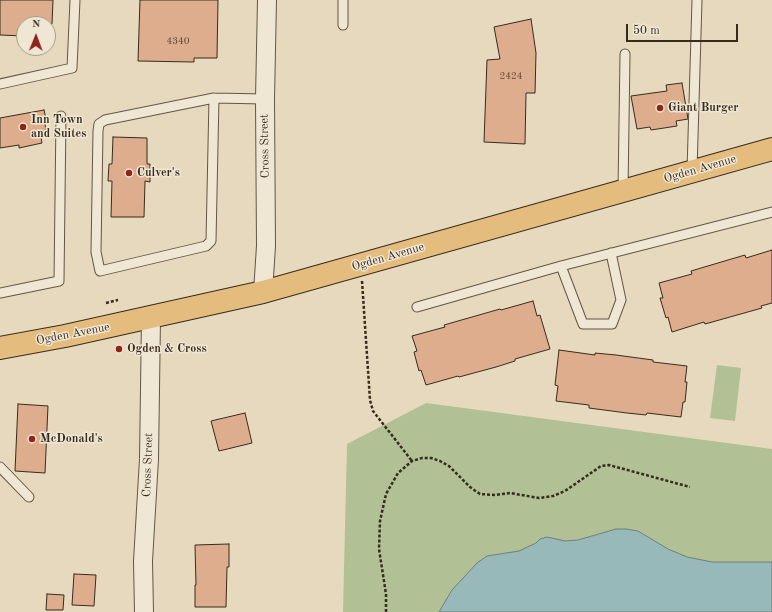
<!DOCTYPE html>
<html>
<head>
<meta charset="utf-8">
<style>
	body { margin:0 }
	#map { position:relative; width:772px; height:612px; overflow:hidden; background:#e7d9bd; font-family:"Old Standard TT",serif }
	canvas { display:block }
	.north { position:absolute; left:16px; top:16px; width:40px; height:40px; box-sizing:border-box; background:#efe6d4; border:1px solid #a59b8b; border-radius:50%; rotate:1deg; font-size:11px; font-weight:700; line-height:16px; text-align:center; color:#372b1d }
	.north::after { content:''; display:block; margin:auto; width:14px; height:18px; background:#8f2418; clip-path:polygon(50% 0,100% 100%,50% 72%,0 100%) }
	.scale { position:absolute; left:626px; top:24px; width:112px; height:18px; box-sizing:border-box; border:2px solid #372b1d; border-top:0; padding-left:5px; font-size:12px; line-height:14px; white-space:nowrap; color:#372b1d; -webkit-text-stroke:3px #efe6d4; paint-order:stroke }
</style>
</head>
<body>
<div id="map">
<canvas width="772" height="612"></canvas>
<div class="north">N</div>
<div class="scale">50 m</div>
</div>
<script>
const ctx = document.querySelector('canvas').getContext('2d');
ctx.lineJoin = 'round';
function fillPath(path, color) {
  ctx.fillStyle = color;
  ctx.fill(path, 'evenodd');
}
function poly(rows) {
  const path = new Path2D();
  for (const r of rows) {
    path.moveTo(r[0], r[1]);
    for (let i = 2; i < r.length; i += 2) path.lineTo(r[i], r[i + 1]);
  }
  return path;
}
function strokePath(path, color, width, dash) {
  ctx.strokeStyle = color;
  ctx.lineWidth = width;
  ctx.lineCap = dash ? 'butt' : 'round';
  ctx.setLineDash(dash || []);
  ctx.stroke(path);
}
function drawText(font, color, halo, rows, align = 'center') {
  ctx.font = font + ' "Old Standard TT",serif';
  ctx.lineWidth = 3;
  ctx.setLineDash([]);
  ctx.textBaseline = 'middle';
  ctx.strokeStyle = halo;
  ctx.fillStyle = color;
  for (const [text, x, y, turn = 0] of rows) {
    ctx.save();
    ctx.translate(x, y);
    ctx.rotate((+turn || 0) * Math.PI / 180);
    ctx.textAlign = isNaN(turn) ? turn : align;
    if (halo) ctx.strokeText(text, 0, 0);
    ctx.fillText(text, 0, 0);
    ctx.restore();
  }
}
fillPath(poly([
	[717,365,741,368,735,421,710,418],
	[426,403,772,449,772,612,343,612,347,444]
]), '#b1c095');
const water = poly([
	[616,529,626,529,638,531,668,549,687,557,712,562,772,562,772,612,439,612,452,590,477,563,487,556,519,551,536,543,540,539,547,537,565,541,578,540,616,529]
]);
fillPath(water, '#98b9b9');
strokePath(water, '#71807b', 1);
const building = poly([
	[0,0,53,0,52,24,24,24,24,36,0,35,0,0],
	[140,0,218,0,217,58,194,58,194,62,138,61,140,0],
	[531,19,536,53,535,93,526,93,525,144,484,142,487,60,500,59,494,27,531,19],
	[682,83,688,119,676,121,677,126,651,130,650,127,637,129,631,96,667,91,666,85,682,83],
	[44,110,47,123,45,124,46,131,40,132,42,143,19,148,19,145,0,148,0,118,44,110],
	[113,137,147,138,147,164,150,164,150,182,145,181,144,217,111,217,112,181,108,181,109,164,112,164,113,137],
	[772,250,772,303,761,306,762,308,705,324,704,322,672,332,668,317,666,318,660,298,663,298,659,283,692,274,691,271,728,260,745,255,746,258,772,250],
	[533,301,537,316,540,315,550,349,515,359,515,361,496,367,459,377,458,376,426,385,421,370,419,371,414,352,417,351,412,336,445,327,444,325,500,309,501,310,533,301],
	[559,350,595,355,595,353,616,355,653,360,653,362,687,366,685,382,687,382,685,402,683,402,681,417,647,413,646,415,627,413,589,408,589,405,556,401,558,386,555,385,559,350],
	[18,404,48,406,45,473,15,471,18,404],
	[245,413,252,443,219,451,211,421,245,413],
	[229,544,229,567,227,567,226,607,195,607,195,585,196,585,195,545,229,544],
	[74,574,96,575,94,606,72,605,74,574],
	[47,594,64,595,63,610,46,610,47,594]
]);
fillPath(building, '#dead8e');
strokePath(building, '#372b1d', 1);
const service = poly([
	[343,25,343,0],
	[0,84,72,68,75,0],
	[214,98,211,241,206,246,100,271,96,252,98,131,99,124,105,120,214,98,265,99],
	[692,171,697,0],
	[623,191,625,54],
	[561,266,583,324,612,324,621,300,611,253],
	[0,293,59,281,61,116],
	[417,307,561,266,772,212],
	[0,467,29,497]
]);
const minor = poly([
	[263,292,266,246,265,99,267,0],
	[144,612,143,561,149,459,151,318]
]);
const primary = poly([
	[0,348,65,336,263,292,772,149]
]);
strokePath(service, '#635645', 11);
strokePath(minor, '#635645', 20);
strokePath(primary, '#372b1d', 24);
strokePath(poly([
	[362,281,370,400,373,411,412,461],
	[106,303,118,300],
	[386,612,386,594,379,549,380,521,386,494,398,473,412,461,422,458,431,458,440,461,449,466,470,487,480,494,495,495,510,493,539,498,553,496,565,491,601,466,609,465,690,487]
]), '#372b1d', 2.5, [3, 2]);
strokePath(service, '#efe6d4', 9);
strokePath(minor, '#efe6d4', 18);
strokePath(primary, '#e4bc7e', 22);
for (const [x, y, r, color] of [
	[660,108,4,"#8f2418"],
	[23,127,4,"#8f2418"],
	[129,173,4,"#8f2418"],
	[119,349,4,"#8f2418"],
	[32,439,4,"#8f2418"]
]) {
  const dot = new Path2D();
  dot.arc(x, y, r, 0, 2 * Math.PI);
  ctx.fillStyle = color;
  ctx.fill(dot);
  strokePath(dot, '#efe6d4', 1.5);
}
drawText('10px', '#614c39', null, [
	["4340",178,41],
	["2424",511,76]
]);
drawText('bold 12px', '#372b1d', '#efe6d4', [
	["Giant Burger",668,108],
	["Inn Town",31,120],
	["and Suites",31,134],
	["Culver's",137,173],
	["Ogden & Cross",127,349],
	["McDonald's",40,439]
], 'left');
drawText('12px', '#372b1d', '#efe6d4', [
	["Cross Street",265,146,-91],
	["Ogden Avenue",700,169,-16],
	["Ogden Avenue",388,257,-16],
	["Ogden Avenue",73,334,-11],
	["Cross Street",148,465,-88]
]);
</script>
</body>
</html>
